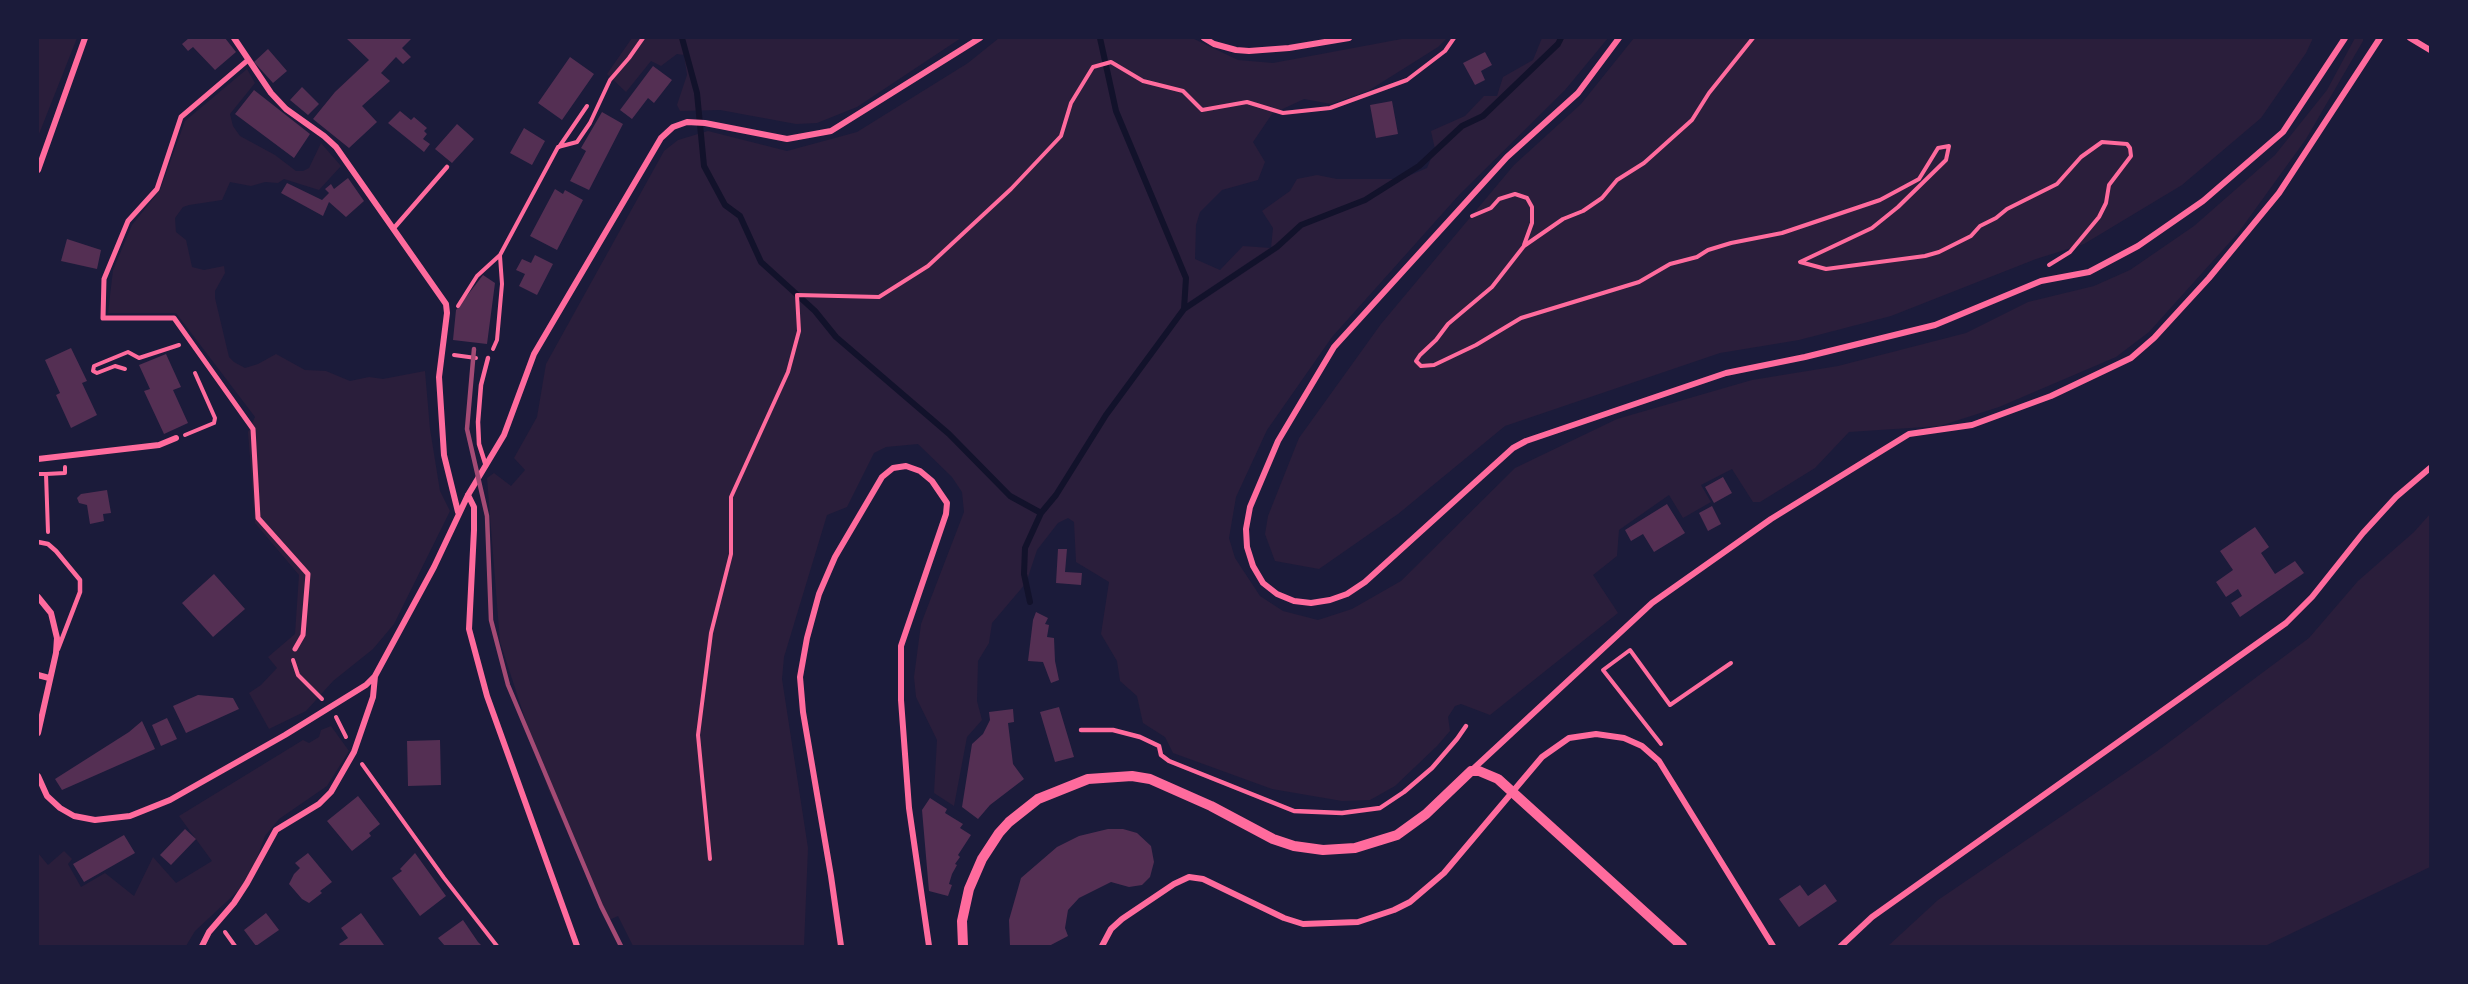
<!DOCTYPE html>
<html>
<head>
<meta charset="utf-8">
<style>
	body { margin:0 }
	#map { position:relative; width:2468px; height:984px; overflow:hidden; background:#1b1b3a; font-family:"PT Sans",sans-serif }
	canvas { display:block }
	.frame { position:absolute; inset:0; border:39px solid #1b1b3a; pointer-events:none }
</style>
</head>
<body>
<div id="map">
<canvas width="2468" height="984"></canvas>
<div class="frame"></div>
</div>
<script>
const ctx = document.querySelector('canvas').getContext('2d');
ctx.lineJoin = 'round';
function fillPath(path, color) {
  ctx.fillStyle = color;
  ctx.fill(path, 'evenodd');
}
function poly(rows) {
  const path = new Path2D();
  for (const r of rows) {
    path.moveTo(r[0], r[1]);
    for (let i = 2; i < r.length; i += 2) path.lineTo(r[i], r[i + 1]);
  }
  return path;
}
function strokePath(path, color, width, dash) {
  ctx.strokeStyle = color;
  ctx.lineWidth = width;
  ctx.lineCap = dash ? 'butt' : 'round';
  ctx.setLineDash(dash || []);
  ctx.stroke(path);
}
fillPath(poly([
	[38,38,77,38,39,134,38,133],
	[632,38,961,38,857,107,817,123,796,124,720,110,680,111,677,105,687,75,684,55,677,54,661,66,651,61,626,92,607,74],
	[999,38,1192,38,1238,60,1273,63,1407,38,1447,38,1438,47,1368,91,1331,104,1304,99,1272,114,1253,142,1265,162,1258,180,1222,190,1200,212,1196,225,1195,259,1220,270,1243,246,1271,248,1273,228,1262,211,1290,191,1297,179,1317,175,1337,179,1401,179,1427,168,1435,149,1431,131,1465,116,1484,96,1497,96,1503,77,1533,60,1542,38,1608,38,1565,90,1459,195,1332,337,1267,430,1236,497,1229,538,1235,558,1260,596,1283,611,1318,620,1352,609,1401,581,1515,468,1617,419,1752,380,1838,366,1966,333,2028,302,2094,286,2130,270,2194,226,2275,155,2327,90,2355,38,2363,38,2363,41,2306,139,2238,233,2149,332,2116,357,1999,407,1940,426,1849,432,1815,468,1760,502,1753,502,1732,469,1701,485,1711,502,1683,518,1669,495,1619,530,1617,556,1593,575,1618,613,1490,715,1461,704,1455,706,1448,717,1450,731,1437,746,1395,786,1370,800,1342,801,1272,789,1173,753,1165,737,1143,723,1137,696,1120,681,1117,661,1101,634,1109,582,1076,562,1074,522,1068,518,1058,523,1037,550,1026,583,992,623,989,643,978,661,977,701,982,720,967,737,954,806,934,793,937,740,916,697,914,677,921,624,964,512,962,492,952,477,918,444,886,447,874,453,847,507,827,515,784,657,782,679,808,848,804,946,633,946,618,916,607,921,548,789,500,642,487,478,494,473,511,486,525,470,514,458,537,417,546,364,664,151,678,140,708,131,787,151,857,132,968,63],
	[1634,38,2313,38,2306,53,2261,118,2182,185,2084,244,2036,259,1891,316,1799,340,1720,353,1505,426,1398,514,1319,569,1275,561,1265,534,1268,516,1299,438,1381,324,1514,165,1581,104],
	[247,69,255,83,230,114,233,126,240,136,275,155,296,171,303,171,309,168,321,143,341,166,319,190,284,179,278,183,265,182,251,186,230,182,222,200,189,205,183,207,175,218,176,232,186,240,192,267,204,270,224,266,225,273,215,291,215,298,229,357,234,362,245,368,258,364,276,354,305,370,326,371,350,381,369,377,383,379,425,371,430,429,440,491,450,511,394,624,373,649,333,681,306,711,269,729,249,693,261,685,277,668,268,657,295,634,299,575,255,523,248,432,255,417,176,313,108,313,113,270,132,225,160,190,185,121],
	[2430,514,2430,867,2265,946,1888,946,1938,900,2156,752,2309,638,2358,581,2414,532],
	[331,726,349,751,327,786,279,819,265,836,253,869,238,891,195,931,186,946,38,946,38,853,48,865,64,851,72,859,68,864,81,887,105,873,134,896,153,857,176,883,212,861,179,816,303,740,309,743,319,737,321,730]
]), '#2a1e3b');
strokePath(poly([
	[682,38,697,93,704,166,725,205,740,216,761,262,815,311,836,337,949,434,1010,496,1041,513],
	[1100,38,1116,111,1186,278,1184,309],
	[1030,602,1024,574,1025,548,1041,513,1056,495,1106,415,1184,309,1277,247,1301,225,1365,200,1419,166,1462,126,1483,116,1558,44,1561,38]
]), '#12122b', 6);
fillPath(poly([
	[189,38,225,38,236,52,215,70,193,47,188,51,182,44],
	[346,38,411,39,402,48,411,57,403,64,396,57,381,73,390,81,362,106,377,122,349,148,313,119,335,92,369,60],
	[268,49,287,71,273,83,254,62],
	[1485,52,1492,65,1481,71,1485,80,1475,85,1463,63],
	[570,57,594,74,562,120,538,103],
	[653,66,672,80,654,103,648,98,632,119,620,110],
	[302,87,319,104,308,115,290,100],
	[254,90,310,134,294,158,235,114],
	[1392,101,1398,134,1376,138,1370,105],
	[400,111,411,120,414,117,427,128,424,131,427,134,423,139,430,144,424,152,388,123],
	[602,112,623,124,589,190,570,181,586,151,581,148],
	[457,124,474,139,452,163,435,149],
	[524,128,545,141,532,165,510,153],
	[348,178,364,201,346,217,329,202,323,216,281,193,287,183,322,200,329,193,325,189,331,184,334,189],
	[555,189,563,194,565,190,583,200,557,250,530,236],
	[67,239,101,250,97,269,61,261],
	[535,255,553,264,537,295,519,286,525,274,516,270,522,259,531,263],
	[483,275,495,283,487,344,453,340,456,310],
	[71,348,87,381,82,383,97,415,71,428,56,395,60,393,45,360],
	[166,354,181,387,173,390,188,423,164,434,144,391,150,389,139,365],
	[1723,477,1732,493,1714,503,1705,487],
	[107,490,111,513,103,514,104,521,90,524,87,505,79,503,77,498,81,494],
	[1667,504,1685,533,1654,552,1643,534,1631,541,1625,530],
	[1712,506,1721,524,1708,531,1699,513],
	[2255,527,2269,547,2261,553,2275,574,2295,561,2304,573,2240,617,2231,603,2242,596,2238,589,2226,597,2216,582,2233,570,2220,551],
	[1058,549,1067,549,1065,572,1082,573,1081,585,1056,583],
	[214,574,245,609,213,637,182,603],
	[1036,612,1048,618,1045,624,1049,625,1047,637,1054,638,1055,661,1059,680,1051,683,1043,662,1028,661,1033,620],
	[198,695,233,698,239,709,186,733,173,706],
	[1059,707,1074,757,1055,762,1040,712],
	[1013,709,1014,722,1008,723,1013,764,1024,779,990,805,978,819,962,807,972,744,983,734,990,720,989,712],
	[167,718,177,739,161,746,152,725],
	[142,721,155,749,62,790,55,779,129,732],
	[440,740,441,785,408,786,407,741],
	[358,796,380,824,369,833,371,836,352,851,327,821],
	[930,798,947,809,945,813,963,824,960,828,971,835,958,855,960,857,955,864,957,865,952,874,949,884,952,885,948,896,929,891,922,810],
	[185,829,196,839,171,865,160,855],
	[1108,829,1123,829,1137,833,1151,846,1154,862,1150,877,1142,885,1129,887,1111,882,1079,898,1068,910,1065,928,1068,936,1049,946,1010,946,1009,920,1021,878,1057,847,1079,836],
	[124,835,135,853,84,882,73,864],
	[308,853,332,882,320,891,322,893,309,903,302,899,289,884,294,874,300,868,295,863],
	[415,853,446,896,420,916,392,878,402,871,400,869],
	[1825,884,1837,901,1799,927,1779,899,1800,885,1808,896],
	[266,913,279,930,256,946,244,930],
	[361,913,384,945,382,946,341,946,339,944,348,938,341,928],
	[463,920,478,942,482,946,445,946,438,938]
]), '#542f53');
strokePath(poly([
	[1753,38,1709,93,1692,120,1644,163,1617,180,1602,198,1583,211,1563,219,1524,246,1492,287,1448,324,1436,340,1420,355,1416,361,1421,366,1434,365,1476,345,1521,318,1639,282,1670,264,1697,257,1708,250,1731,243,1782,233,1880,200,1919,179,1938,148,1949,146,1946,160,1898,207,1872,228,1800,262,1826,269,1925,256,1939,252,1971,236,1980,226,1996,218,2007,209,2057,184,2081,157,2102,142,2127,144,2130,148,2131,156,2109,185,2106,203,2099,217,2070,252,2049,265],
	[559,147,587,106],
	[1472,216,1491,208,1499,199,1515,194,1527,198,1532,207,1532,223,1524,245],
	[458,306,477,276,500,255,558,147,577,142,590,123,610,80,629,58,643,38],
	[493,349,497,340,502,284,500,256],
	[454,355,476,358],
	[125,369,115,366,97,373,93,371,94,366,128,352,139,358,179,345],
	[185,435,214,423,215,418,195,373],
	[38,474,46,474],
	[48,532,46,474,65,473,65,467],
	[293,660,298,675,322,699],
	[1603,670,1630,650,1670,705,1731,663],
	[1603,670,1661,744],
	[336,717,346,737],
	[362,764,444,878,497,946],
	[710,859,698,735,711,633,731,554,731,497,788,372,799,331,797,295,879,297,928,266,1011,189,1061,136,1071,103,1093,67,1111,62,1143,81,1183,91,1202,110,1247,102,1283,113,1330,108,1407,80,1445,51,1454,38],
	[225,932,235,946]
]), '#ff6b9d', 4);
strokePath(poly([
	[394,228,447,167],
	[486,466,479,444,478,422,481,385,488,358],
	[38,542,48,544,56,551,80,580,80,592,58,649],
	[1081,730,1113,730,1140,737,1159,746,1161,755,1169,761,1294,811,1342,813,1380,808,1404,792,1432,768,1457,739,1466,726]
]), '#ff6b9d', 4.5);
strokePath(poly([
	[248,60,181,117,157,189,128,221,104,279,103,318,174,318,253,429,258,518,308,574,303,635,295,649]
]), '#ff6b9d', 5);
strokePath(poly([
	[234,38,271,93,286,109,324,136,336,147,446,304,447,313,439,377,444,455,458,512],
	[1204,38,1214,44,1236,50,1249,51,1289,48,1349,38],
	[1619,38,1578,93,1507,157,1334,347,1278,441,1250,507,1246,529,1247,547,1253,566,1263,583,1277,594,1294,601,1311,603,1330,600,1347,594,1365,582,1513,448,1526,441,1726,373,1805,357,1935,325,2041,281,2089,272,2138,246,2203,201,2283,132,2345,38],
	[2410,38,2430,50],
	[38,170,85,38],
	[38,459,159,445,176,438],
	[468,495,474,507,474,530,469,629,487,696,577,946],
	[38,597,51,613,57,638,56,653,38,733],
	[38,675,49,678],
	[1472,770,1652,603,1771,519,1909,434,1972,425,2051,396,2131,358,2154,338,2209,278,2279,193,2380,38],
	[38,776,47,796,60,808,74,816,95,820,130,816,170,800,285,735,366,685,375,676,434,567,468,495,504,435,534,354,661,138,673,127,687,122,705,123,787,139,831,131,980,38],
	[202,946,209,932,234,903,247,883,276,830,319,804,331,792,354,752,373,697,375,676],
	[841,946,831,876,803,712,800,677,807,638,819,594,835,557,882,477,893,468,906,466,920,471,932,481,947,503,946,514,901,646,901,700,909,808,929,946],
	[1102,946,1111,929,1122,919,1174,884,1189,877,1203,879,1284,918,1303,924,1358,922,1394,910,1410,902,1444,873,1542,757,1569,738,1596,734,1624,738,1642,746,1659,761,1773,946],
	[1841,946,1872,917,2286,623,2312,597,2363,533,2396,497,2430,468]
]), '#ff6b9d', 6);
strokePath(poly([
	[963,946,962,921,969,889,982,859,999,833,1009,822,1038,799,1088,779,1132,776,1150,779,1211,806,1273,839,1294,846,1323,850,1355,848,1397,835,1426,814,1471,771,1479,771,1498,779,1682,946]
]), '#ff6b9d', 10);
strokePath(poly([
	[474,349,467,429,487,516,491,620,508,685,601,906,621,946]
]), '#a44b75', 4.5);
</script>
</body>
</html>
